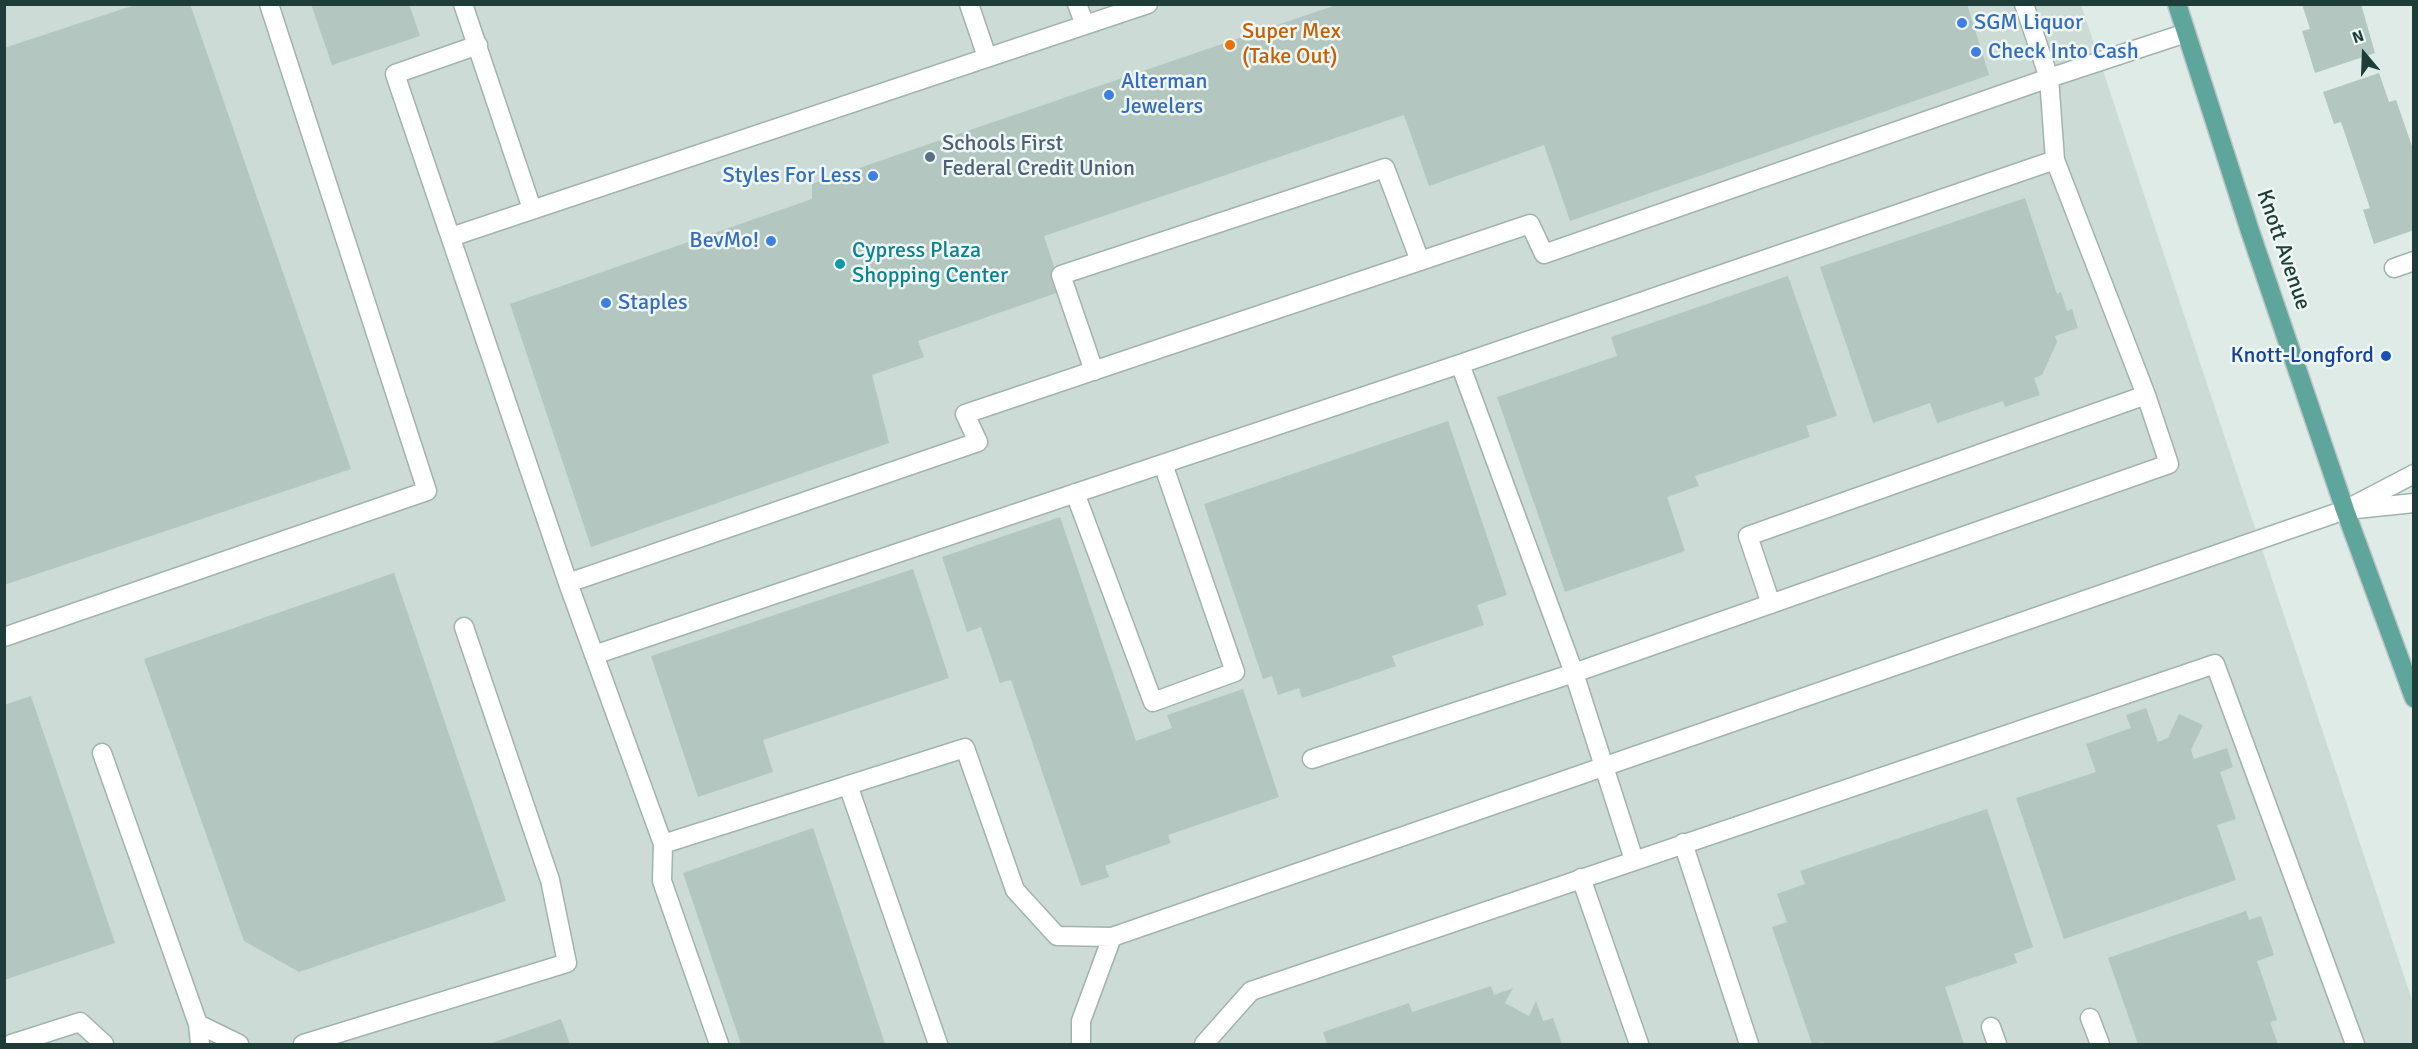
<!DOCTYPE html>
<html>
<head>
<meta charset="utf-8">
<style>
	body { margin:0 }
	#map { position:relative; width:2418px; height:1049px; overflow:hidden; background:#deebe7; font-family:Signika,sans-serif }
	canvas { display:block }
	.frame { position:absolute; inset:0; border:6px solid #1e3d38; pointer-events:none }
	.north { position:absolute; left:2334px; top:24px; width:60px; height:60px; -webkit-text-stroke:4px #eff8f4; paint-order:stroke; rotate:341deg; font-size:16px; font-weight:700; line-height:24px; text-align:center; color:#1e3d38 }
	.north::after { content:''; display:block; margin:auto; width:21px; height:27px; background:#1e3d38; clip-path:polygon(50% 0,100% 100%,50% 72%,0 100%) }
</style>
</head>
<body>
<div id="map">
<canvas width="2418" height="1049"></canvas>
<div class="frame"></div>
<div class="north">N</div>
</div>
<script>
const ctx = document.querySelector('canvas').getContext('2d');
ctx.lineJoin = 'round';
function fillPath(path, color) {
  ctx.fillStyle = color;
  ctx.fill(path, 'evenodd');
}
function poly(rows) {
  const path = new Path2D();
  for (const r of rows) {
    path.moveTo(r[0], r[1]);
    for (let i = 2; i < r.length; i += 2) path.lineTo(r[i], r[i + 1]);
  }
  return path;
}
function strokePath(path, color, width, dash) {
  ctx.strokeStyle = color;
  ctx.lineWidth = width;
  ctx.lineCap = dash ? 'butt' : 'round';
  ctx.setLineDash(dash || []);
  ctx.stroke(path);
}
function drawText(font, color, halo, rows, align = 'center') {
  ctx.font = font + ' Signika,sans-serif';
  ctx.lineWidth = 5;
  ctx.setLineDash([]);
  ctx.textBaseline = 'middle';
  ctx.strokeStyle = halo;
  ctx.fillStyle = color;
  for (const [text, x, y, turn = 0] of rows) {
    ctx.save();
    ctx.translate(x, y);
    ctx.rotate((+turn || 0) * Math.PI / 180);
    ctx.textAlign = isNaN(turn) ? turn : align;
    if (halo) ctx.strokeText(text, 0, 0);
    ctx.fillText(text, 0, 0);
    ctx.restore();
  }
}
fillPath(poly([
	[5,4,2081,5,2414,1006,2413,1044,5,1044]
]), '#ccdbd6');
fillPath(poly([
	[138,4,190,4,351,469,4,585,4,48],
	[311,4,409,4,420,36,332,65],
	[1339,4,1967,4,1989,75,1570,221,1544,145,1429,186,1404,115,1044,236,1062,291,918,341,924,357,872,375,889,443,591,547,510,304,812,199,812,184],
	[2302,4,2361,4,2375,53,2315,73,2302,31,2310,29],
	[2379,73,2389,102,2396,100,2414,152,2414,230,2374,244,2363,210,2370,208,2341,122,2334,124,2323,92],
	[2025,198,2057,294,2061,292,2067,311,2072,309,2078,328,2055,336,2057,342,2042,375,2034,378,2040,395,2005,407,2003,401,1937,423,1930,403,1873,423,1820,267],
	[1788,276,1837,416,1806,426,1810,437,1695,476,1699,486,1667,497,1685,551,1565,592,1497,397,1617,356,1611,337],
	[1448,421,1507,595,1477,605,1484,625,1392,656,1396,666,1302,698,1299,688,1278,695,1272,676,1263,679,1204,504],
	[1060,517,1136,741,1172,728,1167,715,1243,689,1279,797,1168,835,1171,843,1105,866,1109,877,1081,886,1011,680,1000,683,981,627,967,632,942,557],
	[913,569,949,678,763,740,773,772,698,797,651,656],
	[394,573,506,901,299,972,244,941,144,659],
	[31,696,115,943,4,980,4,705],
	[2146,708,2158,742,2168,738,2179,714,2203,725,2191,750,2194,759,2227,748,2233,767,2220,772,2236,819,2217,825,2236,880,2064,939,2016,798,2096,772,2086,744,2131,728,2126,715],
	[1987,809,2033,947,2014,954,2017,963,1945,987,1964,1044,1824,1044,1823,1042,1812,1044,1772,927,1787,922,1777,894,1805,884,1800,871],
	[813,828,885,1044,741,1044,683,873],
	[2246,911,2249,920,2261,916,2274,955,2257,961,2277,1020,2270,1022,2278,1044,2138,1044,2108,958],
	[1491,986,1494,995,1513,988,1505,1003,1529,1016,1536,1001,1543,1021,1553,1018,1562,1044,1327,1044,1323,1032,1409,1003,1412,1012],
	[561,1019,570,1044,489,1044]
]), '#b3c6c0');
const minor = poly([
	[463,4,532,209],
	[969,4,987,57],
	[1077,4,1085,25],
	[478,45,395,74,568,583,663,844,662,881,719,1044],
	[451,237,1148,4],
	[2394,268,2414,261],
	[1460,364,1574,673,2169,464,2146,395,2055,160,2049,78,2024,4],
	[1094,371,1061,275,1385,168,1420,261],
	[1075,493,1153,702,1235,672,1163,464],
	[2356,509,2414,503],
	[568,583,978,442,965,414,1530,224,1544,254,2049,78,2186,33],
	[1771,604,1748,536,2146,395],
	[4,637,427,491,269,4],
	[594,655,1460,364,2055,160],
	[102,753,198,1024,200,1044],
	[1312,759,1574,673,1634,860],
	[848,785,938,1044],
	[1683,843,1749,1044],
	[663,844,965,748,1015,890,1057,936,1112,937,2345,510,2414,474],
	[1581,878,1639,1044],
	[2090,1018,2100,1044],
	[198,1024,239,1044],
	[1991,1027,1997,1044],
	[11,1044,80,1022,104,1044],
	[303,1044,567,963,550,880,464,627],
	[1081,1044,1081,1021,1112,937],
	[1204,1044,1251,991,2215,664,2355,1044]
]);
const major = poly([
	[2177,4,2250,231,2345,510,2414,698]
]);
strokePath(minor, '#a1b3af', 21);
strokePath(major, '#bcc5c3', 21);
strokePath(minor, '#fff', 18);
strokePath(major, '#5ea59b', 18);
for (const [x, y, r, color] of [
	[1962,23,6,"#3f7fe0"],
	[1230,45,6,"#e8710a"],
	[1976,52,6,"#3f7fe0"],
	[1109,95,6,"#3f7fe0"],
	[930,157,6,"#5c6f8a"],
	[873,176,6,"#3f7fe0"],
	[771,241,6,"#3f7fe0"],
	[840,264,6,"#0f9aa8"],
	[606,303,6,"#3f7fe0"],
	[2386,356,6,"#1a4fb4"]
]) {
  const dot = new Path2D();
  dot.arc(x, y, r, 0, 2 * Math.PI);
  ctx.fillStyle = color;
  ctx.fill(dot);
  strokePath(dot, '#eff8f4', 2);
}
drawText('22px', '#366cbe', '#eff8f4', [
	["SGM Liquor",1974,23],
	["Check Into Cash",1988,52],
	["Alterman",1121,82],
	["Jewelers",1121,107],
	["Styles For Less",861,176,"right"],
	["BevMo!",759,241,"right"],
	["Staples",618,303]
], 'left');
drawText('22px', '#c56008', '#eff8f4', [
	["Super Mex",1242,32],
	["(Take Out)",1242,57]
], 'left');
drawText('22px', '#4e5e75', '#eff8f4', [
	["Schools First",942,144],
	["Federal Credit Union",942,169]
], 'left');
drawText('22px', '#1e3d38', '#eff8f4', [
	["Knott Avenue",2283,250,71]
]);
drawText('22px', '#0d838f', '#eff8f4', [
	["Cypress Plaza",852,251],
	["Shopping Center",852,276]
], 'left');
drawText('22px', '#164399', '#eff8f4', [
	["Knott-Longford",2374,356]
], 'right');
</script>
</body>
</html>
